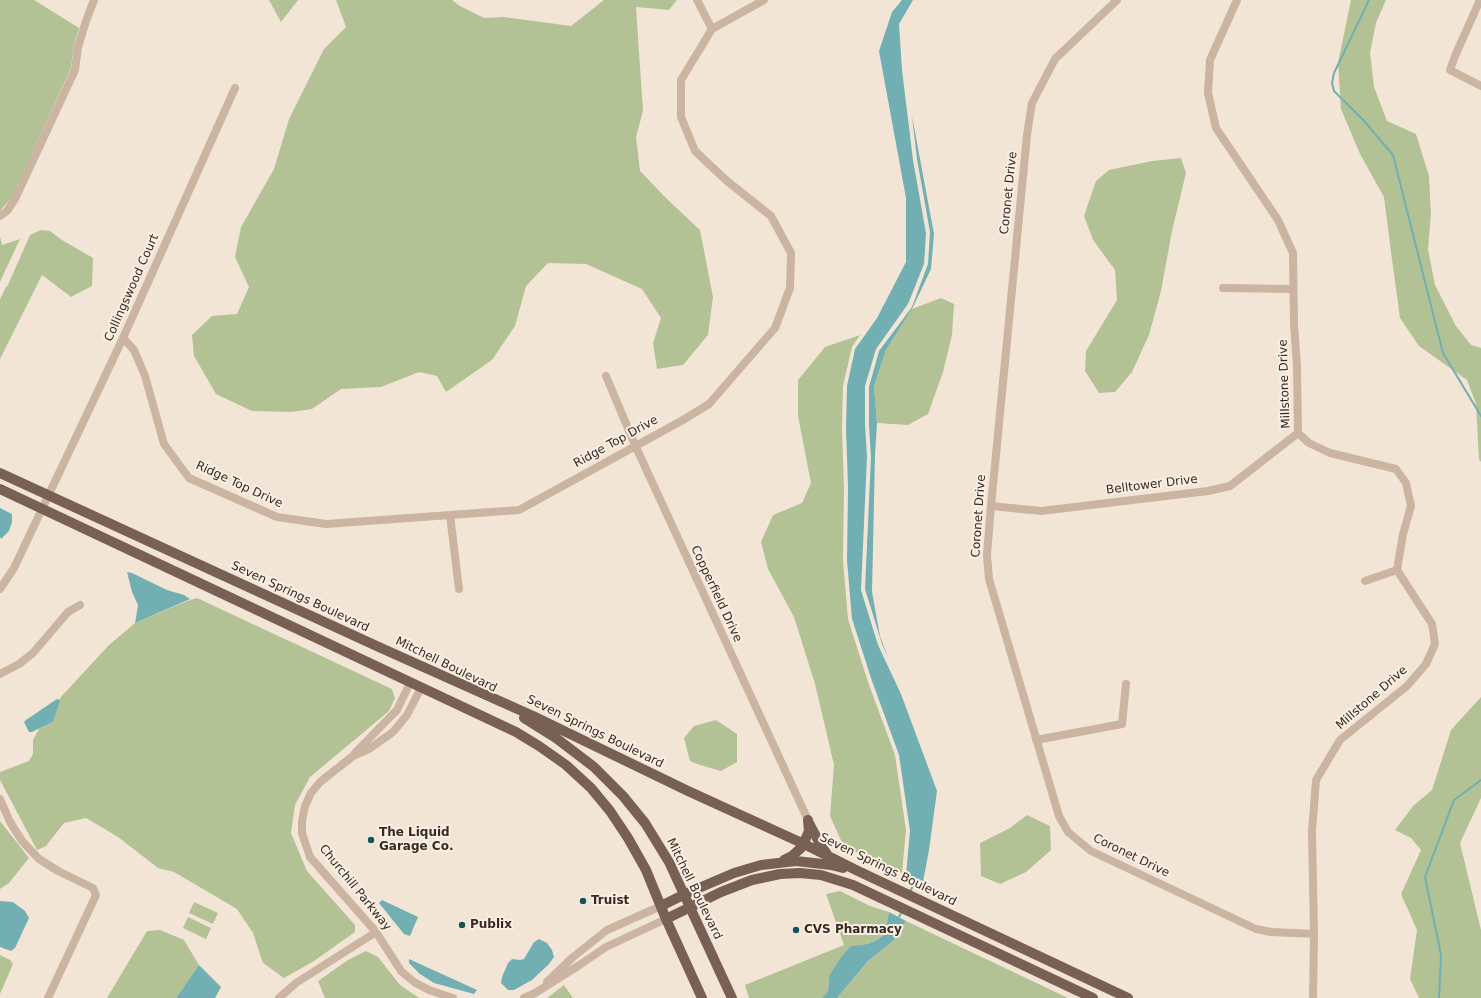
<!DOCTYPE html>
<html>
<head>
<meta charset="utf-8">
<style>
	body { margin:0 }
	canvas { display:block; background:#f3e5d5 }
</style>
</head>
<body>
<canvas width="1481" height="998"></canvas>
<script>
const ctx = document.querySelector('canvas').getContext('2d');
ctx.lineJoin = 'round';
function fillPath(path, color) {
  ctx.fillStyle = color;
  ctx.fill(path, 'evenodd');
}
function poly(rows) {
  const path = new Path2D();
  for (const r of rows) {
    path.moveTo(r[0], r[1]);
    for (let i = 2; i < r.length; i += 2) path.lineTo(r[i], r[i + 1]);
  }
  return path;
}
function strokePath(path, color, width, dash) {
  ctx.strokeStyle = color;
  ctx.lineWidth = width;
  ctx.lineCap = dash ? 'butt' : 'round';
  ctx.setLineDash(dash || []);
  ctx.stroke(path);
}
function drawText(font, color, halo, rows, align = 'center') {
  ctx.font = font + ' "DejaVu Sans",sans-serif';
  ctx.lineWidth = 4;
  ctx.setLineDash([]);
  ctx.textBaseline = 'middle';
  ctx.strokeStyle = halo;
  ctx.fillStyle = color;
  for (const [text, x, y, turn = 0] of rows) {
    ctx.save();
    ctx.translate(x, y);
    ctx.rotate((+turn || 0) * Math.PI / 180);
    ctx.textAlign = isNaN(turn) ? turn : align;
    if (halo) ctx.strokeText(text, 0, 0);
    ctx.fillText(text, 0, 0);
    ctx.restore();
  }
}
fillPath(poly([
	[0,0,34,0,79,28,74,45,71,68,12,197,0,211],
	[269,0,298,0,281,22],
	[336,0,452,0,460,6,484,18,504,17,571,26,604,0,677,0,669,10,636,7,643,111,636,137,640,171,667,199,700,230,713,297,708,335,683,365,657,369,653,343,661,318,642,289,586,264,548,263,526,286,515,326,492,360,446,392,437,376,419,372,381,387,341,389,312,409,291,412,252,411,216,394,194,356,192,335,212,316,237,314,249,287,235,257,241,227,274,169,289,119,324,49,346,27],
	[1351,0,1386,0,1376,23,1370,53,1374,87,1387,121,1416,134,1429,176,1431,214,1428,249,1435,285,1456,326,1471,345,1481,348,1481,462,1479,459,1476,404,1467,380,1419,346,1400,318,1391,252,1384,197,1360,154,1341,109,1338,63],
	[1181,158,1186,173,1172,231,1161,291,1149,335,1132,372,1115,392,1099,393,1085,371,1086,351,1117,300,1115,270,1093,240,1084,216,1096,181,1109,170,1152,161],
	[41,230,50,231,62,240,93,258,92,286,71,297,42,275,0,359,0,299,6,287,7,287,30,235],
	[0,236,2,245,20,239,0,282],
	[941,298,954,304,952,335,943,372,928,414,908,425,877,423,874,386,886,350,912,309],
	[860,335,852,347,843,386,842,429,844,487,843,560,848,619,868,682,895,755,906,830,902,873,844,847,830,816,834,765,815,684,794,617,768,569,761,542,773,515,802,503,811,483,798,416,798,380,825,347],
	[197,598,392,689,395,698,389,711,310,777,295,805,291,833,307,871,355,925,355,932,314,961,284,978,263,963,253,933,237,909,174,872,158,868,118,837,86,818,64,823,46,846,37,850,0,780,0,772,29,761,33,754,33,740,39,729,53,722,60,702,60,698,109,645,135,623,187,601],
	[1481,697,1481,798,1460,843,1481,930,1481,998,1419,998,1410,979,1417,930,1401,894,1421,850,1411,838,1395,830,1413,806,1432,790,1451,730],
	[716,720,737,734,737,762,721,771,700,765,690,761,684,738,694,726],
	[1027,815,1050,826,1051,850,1026,872,1000,884,981,876,980,843,1010,828],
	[0,821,29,858,9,883,0,889],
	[840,891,870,906,889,912,885,934,877,940,867,944,851,946,829,976,828,991,822,998,749,998,745,985,844,945,826,894],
	[194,902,218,913,213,924,189,913],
	[188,917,211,928,206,939,183,928],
	[906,921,1068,998,837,998,868,961,894,940],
	[160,930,184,940,199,965,176,998,107,998,147,931],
	[366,951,378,957,400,985,419,998,325,998,318,981,348,960],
	[0,955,10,960,13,964,0,994],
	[564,985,573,998,547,998]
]), '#b3c295');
fillPath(poly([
	[902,0,913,0,899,24,902,70,913,160,926,233,924,264,908,304,876,349,865,386,865,424,867,457,861,590,878,645,901,694,937,791,929,850,923,882,906,875,910,831,899,755,872,681,852,619,847,560,848,487,846,429,847,386,855,349,877,318,906,262,906,198,879,51,892,12],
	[912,116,934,234,931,269,912,309,886,350,874,386,877,423,875,455,872,592,880,636,888,657,882,644,865,589,871,457,869,425,869,387,879,351,912,307,928,264,930,232,917,159],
	[0,508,12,514,12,522,9,531,1,539,0,537],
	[127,572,132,573,167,590,184,595,190,599,135,623,138,605,132,592],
	[57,699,60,700,60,702,53,722,32,732,29,732,24,722,26,720],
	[382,900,418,917,410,936,404,934,379,903],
	[0,901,13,902,25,911,29,918,15,948,11,951,0,947],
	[889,912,906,921,894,940,868,961,837,998,822,998,828,991,829,976,841,957,851,946,867,944,877,940,885,934],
	[539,939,547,943,552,950,554,957,549,964,532,980,514,990,508,990,501,983,502,977,508,963,512,959,520,960,524,959,534,942],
	[409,959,477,990,474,994,434,983,420,974,409,963],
	[199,965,221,987,215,998,176,998]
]), '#72afb2');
strokePath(poly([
	[1369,0,1334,73,1332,83,1334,91,1365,122,1393,155,1443,353,1481,416],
	[910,892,916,879],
	[899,917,902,911],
	[1439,998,1441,955,1425,877,1454,800,1481,780]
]), '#72afb2', 2);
strokePath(poly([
	[697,0,712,29],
	[1117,0,1055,59,1032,103,1027,135,991,506,987,555,989,579,1059,816,1068,832,1091,851,1256,929,1271,932,1314,934],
	[1237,0,1210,60,1208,93,1216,128,1278,220,1293,253,1294,324,1297,366,1298,433,1309,443,1330,453,1396,469,1406,483,1411,506,1403,534,1397,570,1432,624,1435,644,1426,664,1407,686,1340,740,1316,780,1312,831,1314,934,1313,998],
	[1480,0,1455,56,1450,70,1481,86],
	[0,216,7,211,15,199,75,70,78,47,86,21,94,0],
	[1223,288,1293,289],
	[123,338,134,350,145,376,164,444,189,478,277,517,326,524,519,510,683,420,709,404,775,328,790,288,791,253,771,216,727,181,695,151,681,117,681,80,712,29,764,0],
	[606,376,635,445,808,820],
	[991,506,1041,511,1208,491,1230,486,1298,433],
	[450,515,459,589],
	[1365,581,1397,570],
	[0,589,14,568,123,338,235,88],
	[0,674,19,664,33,653,68,612,80,605],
	[421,688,407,715,393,732,369,749,353,756,320,782,311,793,305,806,302,821,302,833,310,857,376,932,401,971,414,982,429,990,453,998],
	[1036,740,1122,724,1126,684],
	[355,753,397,710,410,683],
	[0,799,10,822,22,841,39,859,58,871,93,888,96,895,48,998],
	[547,982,572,958,607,930,661,906],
	[279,998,296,983,376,932],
	[524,998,535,993,578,966,606,947,666,919]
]), '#cbb4a1', 8);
strokePath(poly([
	[0,473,381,648,533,716,688,791,804,844,858,871,1128,998],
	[0,489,516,732,539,746,566,765,591,788,610,811,628,838,646,870,666,919,702,998],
	[524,718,556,738,594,767,623,796,645,823,669,862,732,998],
	[809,823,820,844,827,854],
	[784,860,792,856,802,847,809,831,808,820],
	[661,906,685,894,734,873,761,865,796,861,831,865,843,868],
	[666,919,721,892,752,880,780,874,800,873,821,875,853,885,1093,998]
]), '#786054', 10);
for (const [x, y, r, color] of [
	[371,840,4,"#175459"],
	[583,901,4,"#175459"],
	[462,925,4,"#175459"],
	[796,930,4,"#175459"]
]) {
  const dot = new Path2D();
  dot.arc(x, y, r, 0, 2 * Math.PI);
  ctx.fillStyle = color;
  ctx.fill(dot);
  strokePath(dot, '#faefe2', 1.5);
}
drawText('12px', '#352a24', '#faefe2', [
	["Coronet Drive",1009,193,-84],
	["Collingswood Court",132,288,-66],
	["Millstone Drive",1285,384,-92],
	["Ridge Top Drive",616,442,-29],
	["Ridge Top Drive",239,485,25],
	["Belltower Drive",1152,485,-7],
	["Coronet Drive",979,516,-86],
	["Copperfield Drive",716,594,65],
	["Seven Springs Boulevard",300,597,25],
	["Mitchell Boulevard",446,665,26],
	["Millstone Drive",1372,698,-41],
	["Seven Springs Boulevard",595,732,26],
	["Coronet Drive",1131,856,26],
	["Seven Springs Boulevard",888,870,26],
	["Churchill Parkway",355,888,51],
	["Mitchell Boulevard",694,889,64]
]);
drawText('bold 12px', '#352a24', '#faefe2', [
	["The Liquid",379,833],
	["Garage Co.",379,847],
	["Truist",591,901],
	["Publix",470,925],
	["CVS Pharmacy",804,930]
], 'left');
</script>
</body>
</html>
